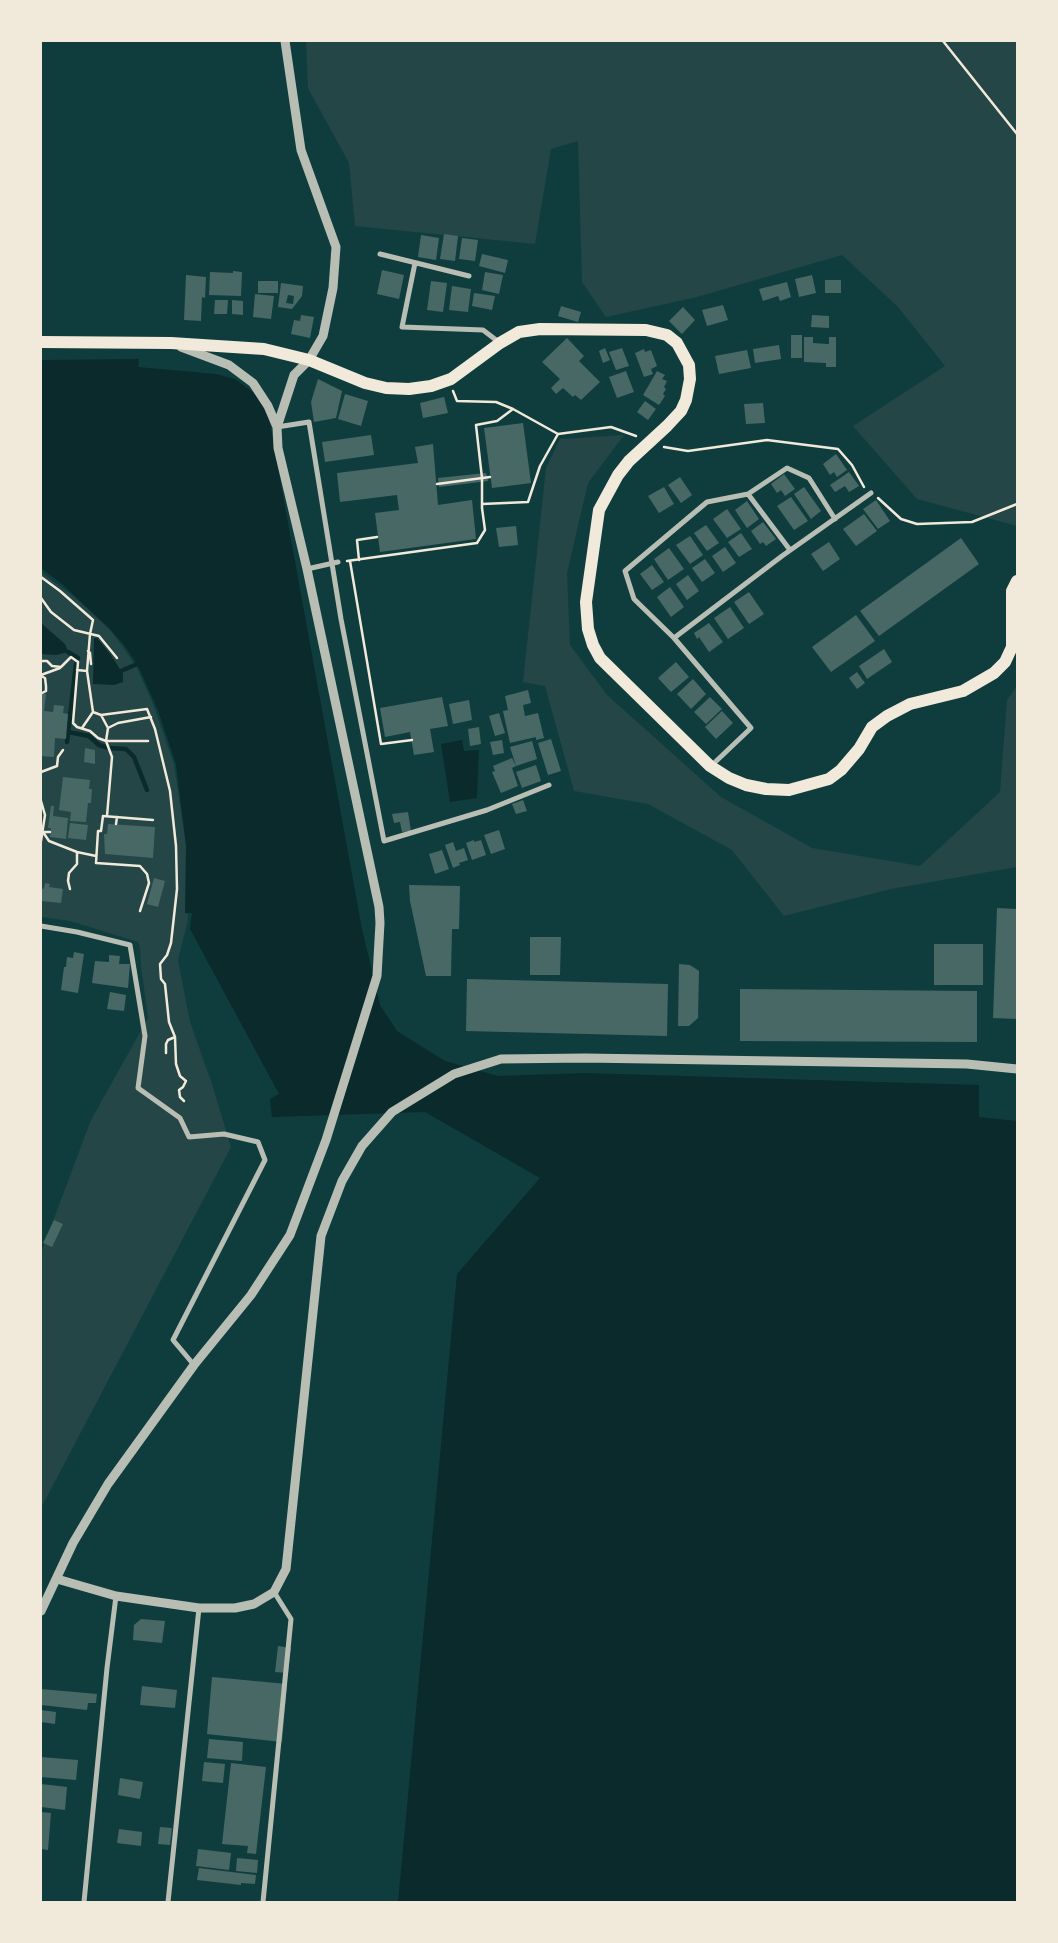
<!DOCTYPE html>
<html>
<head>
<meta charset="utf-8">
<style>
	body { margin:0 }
	#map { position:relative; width:1058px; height:1943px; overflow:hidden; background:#0f3d3e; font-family:Lora,serif }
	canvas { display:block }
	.frame { position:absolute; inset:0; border:42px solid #f1e9da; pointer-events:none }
</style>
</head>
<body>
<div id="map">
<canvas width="1058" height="1943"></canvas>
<div class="frame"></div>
</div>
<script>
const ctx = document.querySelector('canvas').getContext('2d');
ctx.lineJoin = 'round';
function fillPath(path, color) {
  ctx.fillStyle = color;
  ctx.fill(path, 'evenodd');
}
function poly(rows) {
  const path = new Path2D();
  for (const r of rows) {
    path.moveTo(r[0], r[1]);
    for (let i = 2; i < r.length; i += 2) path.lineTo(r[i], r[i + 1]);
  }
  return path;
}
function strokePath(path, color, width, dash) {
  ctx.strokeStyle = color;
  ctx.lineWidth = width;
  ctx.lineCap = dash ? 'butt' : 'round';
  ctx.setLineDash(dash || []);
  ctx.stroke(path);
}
fillPath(poly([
	[306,41,1017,41,1017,526,917,499,853,426,945,366,898,307,842,255,697,297,606,317,582,282,578,141,551,149,535,244,355,226,349,163,308,88],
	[624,435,588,483,567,573,570,645,607,695,721,797,812,848,920,866,1000,792,1007,700,1017,686,1017,867,891,889,784,916,732,850,648,804,574,791,545,686,523,682,546,468,560,439],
	[41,572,72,595,110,630,123,647,137,668,153,704,174,764,186,845,186,895,188,920,178,960,190,1022,212,1084,231,1147,41,1508,41,1253,91,1120,148,1018,141,966,140,949,138,942,70,921,41,917]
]), '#244646');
fillPath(poly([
	[139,359,138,367,216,374,235,379,250,390,262,400,269,419,362,929,380,1005,397,1031,445,1061,498,1076,585,1073,979,1085,979,1117,1017,1121,1017,1902,398,1902,457,1274,540,1178,425,1112,272,1117,270,1099,279,1094,190,929,192,913,185,913,186,845,176,764,157,708,137,664,124,645,109,628,62,584,41,568,41,360],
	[41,623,65,644,68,652,56,655,41,654],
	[94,638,97,638,111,655,123,674,123,682,114,685,93,684],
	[462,740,464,751,479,750,477,798,450,802,441,744]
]), '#0a2a2b');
strokePath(poly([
	[68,652,78,658],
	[121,671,137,664],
	[68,732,89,736,99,745,109,748,126,749,134,757,147,790],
	[67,742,76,664]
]), '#0a2a2b', 4.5);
fillPath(poly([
	[444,234,458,236,455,261,440,259],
	[421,235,439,238,436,260,418,257],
	[462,238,478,240,475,261,459,259],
	[482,254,508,260,505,273,479,266],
	[382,270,404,275,399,299,377,294],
	[233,271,242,272,241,296,209,295,210,272,233,273],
	[485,272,503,275,499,294,482,290],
	[186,275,206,277,205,298,202,297,201,321,184,320],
	[812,275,816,293,799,297,795,279],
	[825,280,841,280,841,293,825,293],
	[258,281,278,281,278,293,258,293],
	[431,281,447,283,443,312,427,310],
	[787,282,791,297,780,301,778,296,763,301,759,289],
	[281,283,303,286,302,296,292,309,278,307],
	[288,295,294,296,293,304,286,303],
	[452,286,471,289,468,312,449,310],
	[474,293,495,296,492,310,472,306],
	[255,294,274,296,271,319,253,317],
	[215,300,228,300,227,314,214,314],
	[232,300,243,301,243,315,232,314],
	[723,305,728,320,707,326,702,310],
	[561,306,581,312,578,322,558,316],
	[683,307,695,320,682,334,669,321],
	[301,315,314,317,310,338,291,334,294,320,300,321],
	[812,315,829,316,829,328,811,327],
	[791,335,802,335,802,358,791,358],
	[804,337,813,337,813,343,827,344,829,344,829,337,836,337,836,367,826,367,826,363,804,362],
	[567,338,584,356,579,361,600,382,581,400,575,395,573,397,563,388,556,394,551,388,560,379,542,362],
	[779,345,781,359,755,363,753,349],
	[605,348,610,360,603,363,599,351],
	[622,348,629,366,616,370,609,352],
	[644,349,645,352,651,350,657,366,651,369,653,374,644,377,635,353],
	[747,350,751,368,719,374,715,356],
	[626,371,634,392,617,398,609,377],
	[657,371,665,375,662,379,667,381,664,387,666,389,663,394,665,396,659,405,643,395],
	[318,379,342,391,336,418,314,422,311,402],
	[345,394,368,401,361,426,338,419],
	[444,397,448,413,423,418,420,403],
	[645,401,656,409,648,420,637,412],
	[763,403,765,423,746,424,744,404],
	[523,423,531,483,492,488,484,428],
	[371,435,374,455,325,462,322,442],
	[433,444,438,505,472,500,476,539,380,552,375,513,399,510,397,495,340,502,337,473,418,463,415,447],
	[836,454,847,470,837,477,834,472,830,475,823,464],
	[849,472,859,486,849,492,845,486,835,492,830,485],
	[486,473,488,481,439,487,438,478],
	[784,474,795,489,785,496,781,490,777,493,771,484],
	[680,477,692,495,681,503,668,485],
	[664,487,674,504,659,513,648,496],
	[804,487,821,511,811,519,794,494],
	[791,497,808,521,794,530,777,506],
	[876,500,890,521,878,529,863,509],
	[747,501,759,519,747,528,735,510],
	[727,509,741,529,727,538,713,519],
	[864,514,877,531,856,546,843,529],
	[763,522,776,539,766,546,763,542,760,544,751,531],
	[706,525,719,543,707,551,694,533],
	[516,526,518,545,499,547,496,528],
	[741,533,752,549,739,557,728,542],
	[690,536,703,555,690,564,676,545],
	[961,538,979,564,879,636,860,611],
	[829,542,840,559,823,571,811,554],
	[725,547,736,563,723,572,712,556],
	[669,548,684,569,668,580,654,559],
	[705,559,715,573,702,582,692,568],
	[652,565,664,582,652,590,640,574],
	[688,575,699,591,687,600,676,584],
	[670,587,684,607,671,617,657,597],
	[749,592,764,614,749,624,734,602],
	[730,607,744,628,728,639,714,618],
	[856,615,875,641,831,672,812,647],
	[709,623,723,642,709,652,699,637,697,639,694,633],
	[884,649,892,662,867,679,859,666],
	[676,662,689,677,671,692,658,678],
	[857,672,865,683,857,689,849,678],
	[693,679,706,694,691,709,677,694],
	[528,690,531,703,523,705,525,716,538,713,544,738,536,740,536,737,510,743,503,711,508,710,505,696],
	[41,693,46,694,44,711,53,712,54,705,64,706,63,713,68,714,66,739,55,738,54,757,41,756],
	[442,697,448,726,430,729,434,752,414,755,410,732,385,737,380,708],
	[710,697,722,709,706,724,694,712],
	[469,700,472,720,453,724,449,704],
	[722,711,733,723,716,739,705,727],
	[499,713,505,733,495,736,489,716],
	[479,727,481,744,470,746,468,729],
	[551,739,561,771,548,775,538,743],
	[502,740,504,753,493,755,490,742],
	[532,741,537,759,516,766,510,747],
	[85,748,95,750,95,764,84,762],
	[512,758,516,766,512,768,518,786,501,793,492,772,495,771,493,766],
	[536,765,541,781,522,788,516,772],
	[63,777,90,780,89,789,92,789,91,803,88,803,86,822,70,821,71,812,59,810],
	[523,800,527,811,516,814,512,804],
	[51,806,54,806,53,816,68,818,66,839,50,837,51,828,48,828],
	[408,812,411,831,402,832,400,822,394,823,392,814],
	[70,823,88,825,86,840,68,838],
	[108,824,155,827,153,858,105,854,104,834,107,834],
	[499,830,505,849,491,854,484,835],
	[474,840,474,842,481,840,486,855,472,860,466,843],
	[453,842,456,851,464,848,468,860,459,863,460,865,453,868,445,845],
	[442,850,449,869,435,874,429,854],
	[154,878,165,881,158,907,147,904],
	[45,883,50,884,49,887,63,889,61,903,41,901,41,888,44,889],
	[409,885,460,886,459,929,452,929,451,976,426,976,410,901],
	[997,908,1017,909,1017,1019,993,1018],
	[530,937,561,937,560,975,530,975],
	[934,944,983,944,983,985,934,985],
	[74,952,84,954,78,993,61,990,64,967,66,967,67,957,73,958],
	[109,955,120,956,119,964,130,964,128,988,92,983,95,961,109,962],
	[679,964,690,965,699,971,698,1018,689,1026,678,1026],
	[467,979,668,984,667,1036,466,1031],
	[740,989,977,991,977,1042,740,1041],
	[110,992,126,995,124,1011,107,1009],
	[54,1220,63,1224,52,1247,43,1243],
	[141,1619,165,1621,162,1643,133,1640,134,1625],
	[278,1646,291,1648,288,1673,275,1672],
	[212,1677,287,1684,282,1742,207,1734],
	[142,1686,177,1690,175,1708,140,1705],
	[41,1689,97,1694,96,1703,88,1703,87,1710,41,1705],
	[41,1710,56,1712,55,1724,41,1722],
	[209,1739,243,1742,242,1761,207,1758],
	[41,1757,78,1760,76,1780,41,1777],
	[204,1762,225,1764,223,1783,202,1781],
	[231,1763,266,1767,256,1854,247,1853,248,1846,222,1844],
	[120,1778,143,1782,140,1799,118,1795],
	[41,1784,67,1787,65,1810,41,1807],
	[41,1812,51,1813,48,1850,41,1849],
	[160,1827,172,1828,170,1845,158,1844],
	[119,1829,142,1832,141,1846,117,1843],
	[198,1849,231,1853,229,1870,196,1866],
	[237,1858,258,1860,257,1873,236,1871],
	[199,1868,256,1875,255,1884,241,1883,241,1885,197,1880]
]), '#486865');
strokePath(poly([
	[943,41,1017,134],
	[453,391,457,401,496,402,513,409,558,434,611,427,636,436],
	[664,447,688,451,767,440,838,449,852,465,864,487],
	[437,484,490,477],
	[878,498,901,519,917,524,972,522,1017,504],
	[482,504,528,502,540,466,558,434],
	[359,560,357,540,377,537],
	[347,561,477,543,485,530,482,508,482,478,476,425,497,421,513,409],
	[350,561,381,744,412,740],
	[41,577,60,591,93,620,90,634,87,671,93,712,101,715,147,709,155,729,170,791,176,846,177,889,171,943,167,955,160,964,161,979,165,984,169,1022,175,1037,176,1064,180,1076,186,1081,183,1087,179,1090,180,1097,184,1101],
	[41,598,51,612,74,630,99,636,117,658],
	[88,651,90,653,91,664],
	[41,661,47,661,52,666,61,667,71,657,78,662,73,723,77,727,90,731,98,738,106,741,148,741],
	[77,670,87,671],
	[41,675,60,668],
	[41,676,45,678,46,686,46,691,42,693],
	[101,715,108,728],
	[82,728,93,712],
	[41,772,57,766,58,757,63,750],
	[41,801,45,815,41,841],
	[107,816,112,757,106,741,108,728,118,723,151,717],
	[116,824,117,817],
	[43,832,49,841,77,852,96,856],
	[43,832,50,832],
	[70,889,68,881,69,873,77,864,77,852],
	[140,911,149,883,147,874,140,866,96,863,98,831,101,831,103,816,153,820],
	[166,1053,166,1044,168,1040,175,1037]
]), '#f1e9da', 2.5);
strokePath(poly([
	[380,254,469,276],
	[415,263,402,327,483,330,500,343],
	[277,427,309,422,341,619,384,841,487,810,549,785],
	[748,494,787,468,809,478,835,519],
	[307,569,338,562],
	[674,638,634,599,625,571,707,502,748,494,790,550],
	[711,766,751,728,674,638,782,556,871,493],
	[41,926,77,932,130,945,145,1036,138,1088,180,1118,189,1137,224,1134,258,1142,265,1160,173,1340,194,1365],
	[84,1902,107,1668,116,1596],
	[168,1902,199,1608],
	[263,1902,291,1619,274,1592]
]), '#b8beb3', 5);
strokePath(poly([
	[181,347,229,365,253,383,268,406,277,427],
	[57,1579,116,1596,199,1608,235,1608,254,1604,274,1592,286,1569,321,1236,342,1181,362,1146,392,1112,454,1074,501,1059,585,1058,967,1064,1017,1069],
	[41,1611,73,1543,108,1484,194,1365,251,1295,290,1235,326,1140,377,976,380,923,379,907,307,569,278,448,277,427,294,375,309,360,323,336,333,288,336,247,301,150,285,41]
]), '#b8beb3', 9);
strokePath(poly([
	[41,342,171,343,264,349,309,360,365,383,386,388,409,389,431,386,451,379,500,343,519,332,540,329,646,330,667,335,677,343,689,365,690,379,686,400,681,411,667,426,629,461,618,475,599,510,586,602,588,629,593,645,600,658,710,766,729,778,746,785,766,789,789,790,829,779,841,770,859,749,872,727,887,716,910,704,963,691,994,673,1005,662,1012,647,1012,591,1017,581]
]), '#f1e9da', 12);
</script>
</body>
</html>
